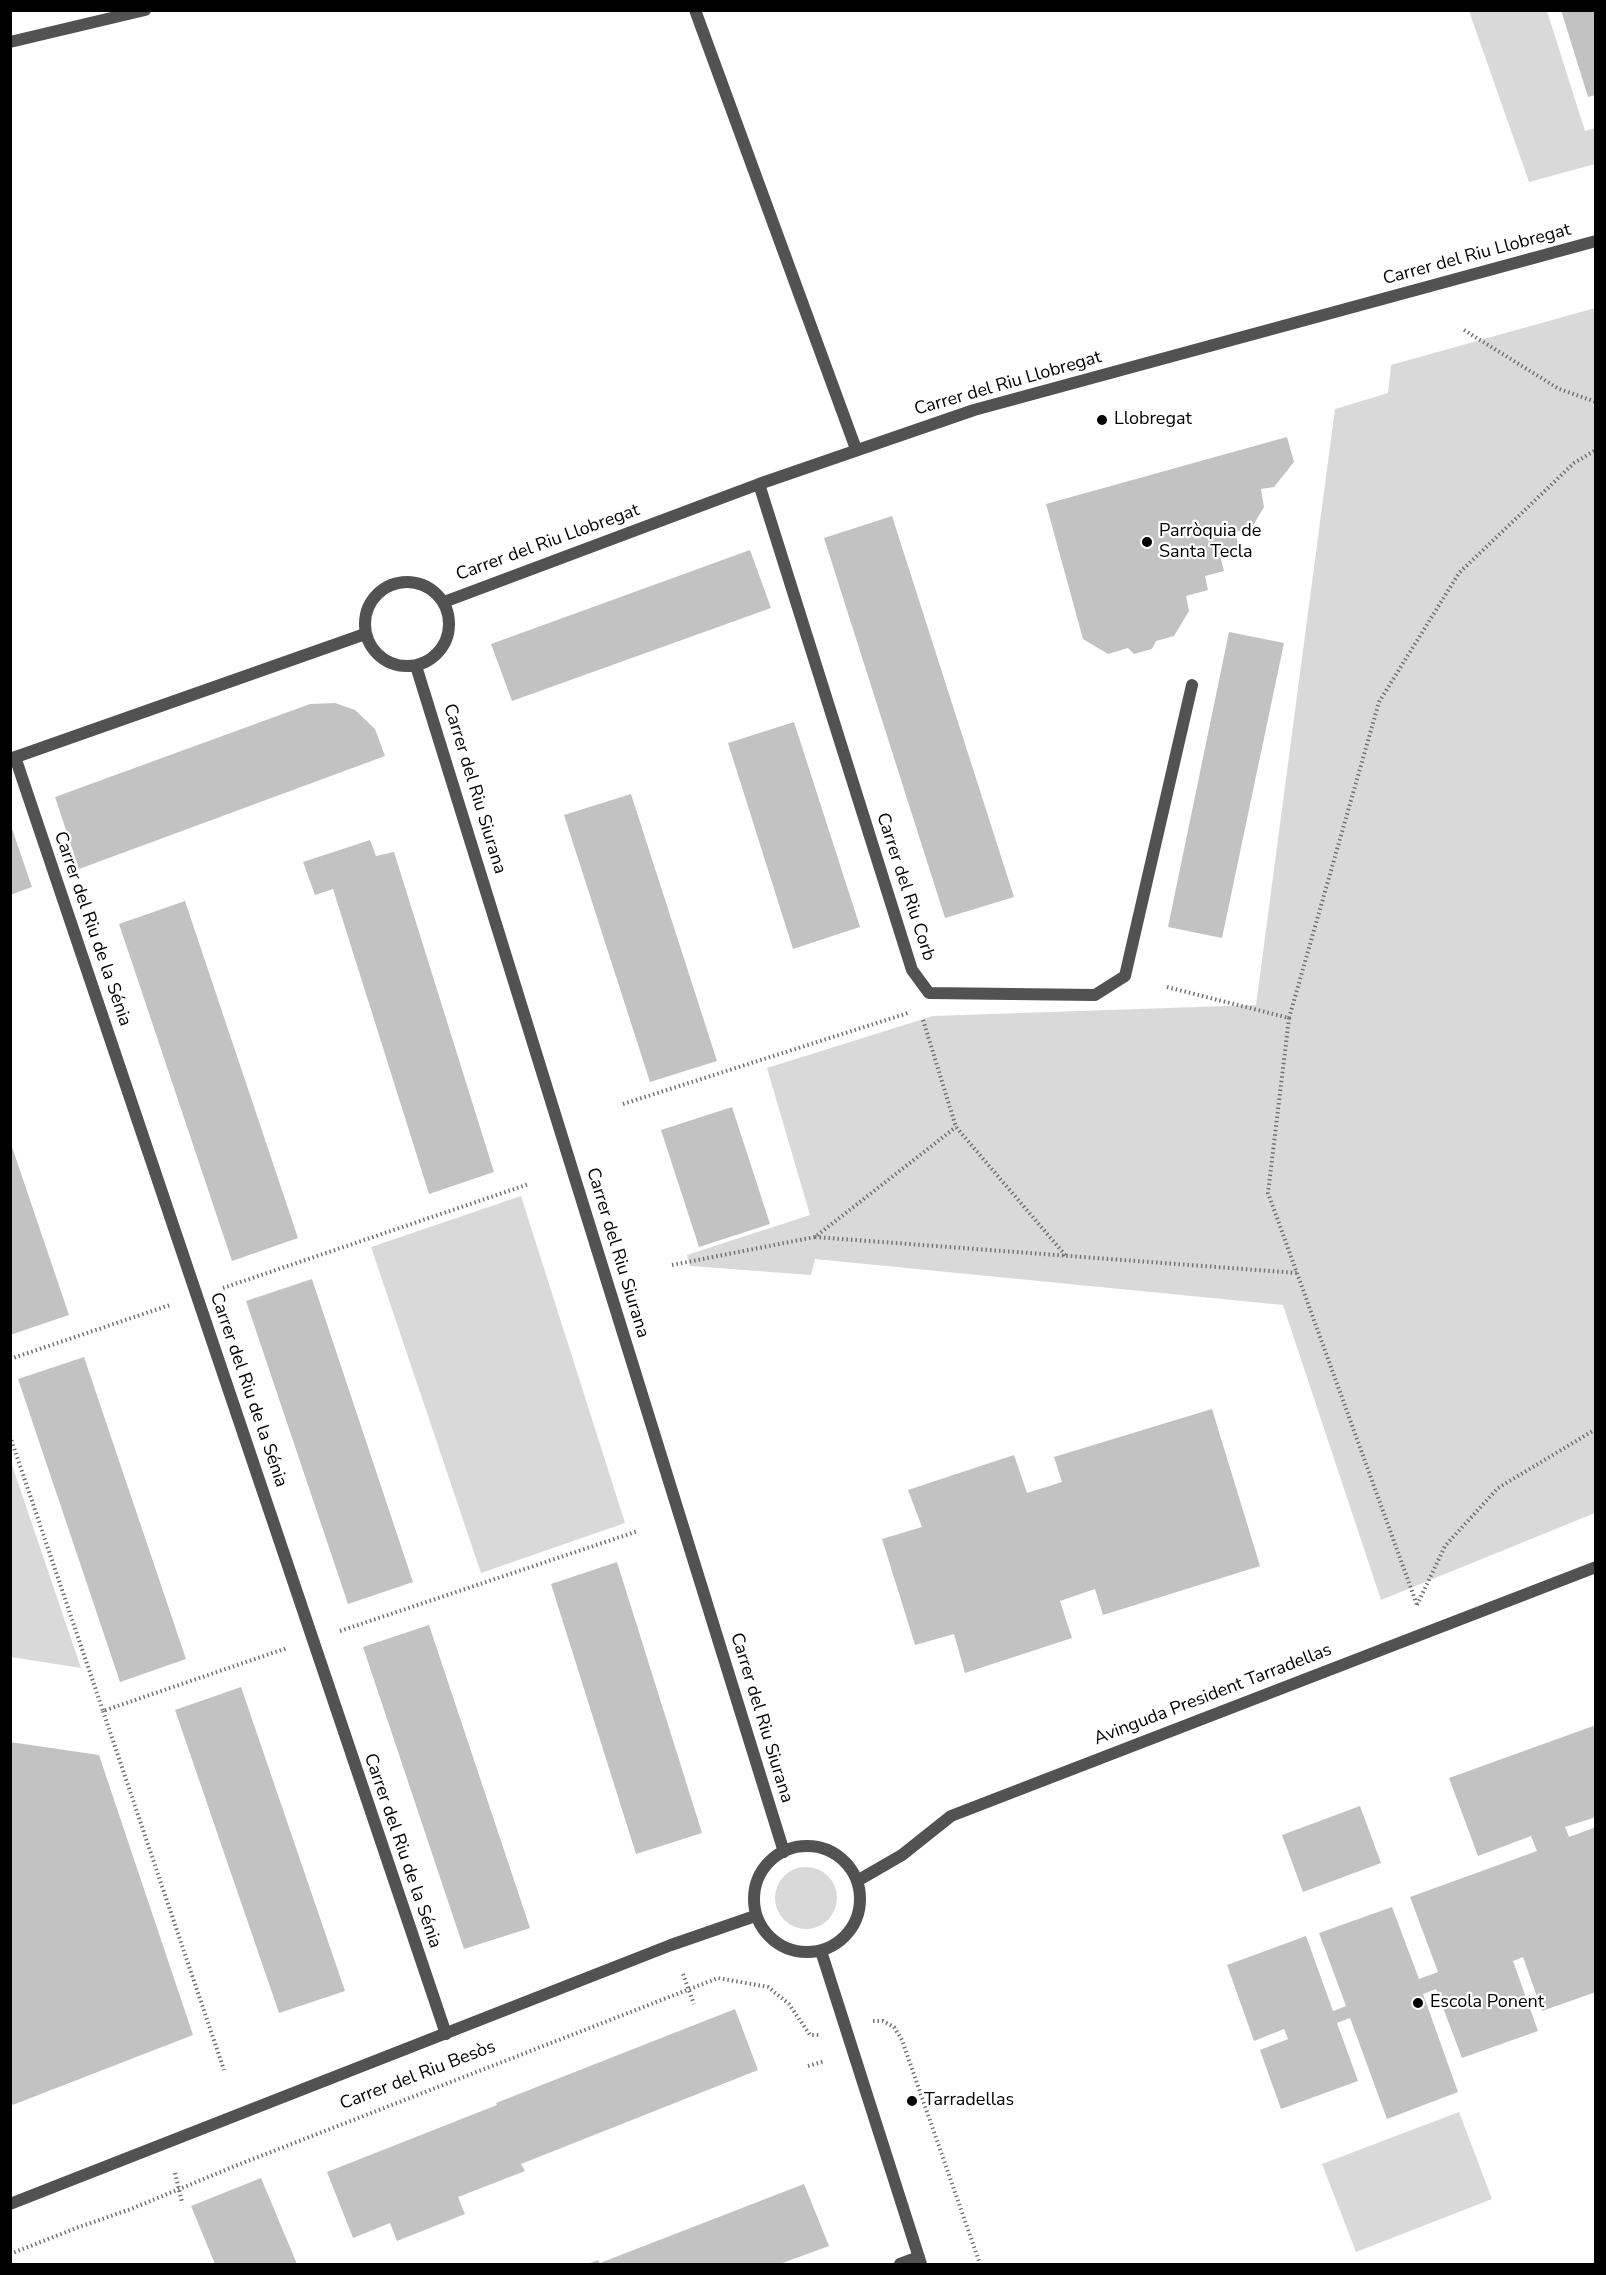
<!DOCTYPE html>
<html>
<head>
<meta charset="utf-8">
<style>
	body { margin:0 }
	#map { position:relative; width:1606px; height:2275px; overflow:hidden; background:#fff; font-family:"Nunito Sans",sans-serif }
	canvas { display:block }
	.frame { position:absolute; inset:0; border:12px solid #000; pointer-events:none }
</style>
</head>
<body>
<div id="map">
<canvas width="1606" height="2275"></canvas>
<div class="frame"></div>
</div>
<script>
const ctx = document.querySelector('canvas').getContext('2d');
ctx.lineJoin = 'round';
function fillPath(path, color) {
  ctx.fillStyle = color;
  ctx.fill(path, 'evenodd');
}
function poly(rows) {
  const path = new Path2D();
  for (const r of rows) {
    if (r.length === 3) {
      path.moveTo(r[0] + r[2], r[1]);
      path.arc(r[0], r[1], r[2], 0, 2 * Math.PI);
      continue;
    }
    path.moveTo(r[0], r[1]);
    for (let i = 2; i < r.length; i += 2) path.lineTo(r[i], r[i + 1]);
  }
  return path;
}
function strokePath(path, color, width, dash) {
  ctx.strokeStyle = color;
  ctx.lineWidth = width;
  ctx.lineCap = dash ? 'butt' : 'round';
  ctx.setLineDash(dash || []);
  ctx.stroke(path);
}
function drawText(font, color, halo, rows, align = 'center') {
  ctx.font = font + ' "Nunito Sans",sans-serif';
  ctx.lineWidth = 4.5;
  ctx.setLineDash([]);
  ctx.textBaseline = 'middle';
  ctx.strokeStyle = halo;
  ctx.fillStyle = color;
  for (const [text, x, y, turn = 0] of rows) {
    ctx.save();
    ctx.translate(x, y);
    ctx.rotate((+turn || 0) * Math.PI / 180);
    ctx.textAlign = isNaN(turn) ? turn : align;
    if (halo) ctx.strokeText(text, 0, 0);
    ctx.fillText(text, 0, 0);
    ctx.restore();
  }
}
fillPath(poly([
	[1469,11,1547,11,1585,131,1595,128,1595,164,1529,182],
	[1595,308,1595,1513,1381,1600,1283,1305,815,1259,811,1275,690,1266,687,1255,810,1215,767,1068,933,1016,1256,1005,1335,409,1388,393,1391,365],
	[521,1196,625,1523,481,1573,371,1247],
	[10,1462,11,1462,81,1668,11,1657],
	[806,1898,31],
	[1459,2112,1492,2199,1356,2252,1322,2164]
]), '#d9d9d9');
fillPath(poly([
	[1561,10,1596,10,1596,95,1588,97],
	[1287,437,1294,462,1274,487,1261,489,1264,507,1251,529,1235,532,1240,551,1220,556,1224,571,1205,576,1208,590,1186,596,1189,611,1174,636,1156,641,1152,649,1134,654,1128,648,1108,654,1083,639,1046,504],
	[892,516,1014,897,945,918,824,538],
	[750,550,771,608,512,701,491,644],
	[1229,632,1284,643,1222,938,1168,927],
	[335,703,355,710,375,729,385,756,79,869,55,797,310,704],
	[794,722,860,927,793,949,728,743],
	[631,794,717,1061,650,1082,564,815],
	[10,823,32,887,10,895],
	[370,840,376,856,394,852,494,1172,429,1194,333,889,315,895,303,862],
	[185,901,298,1238,232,1261,119,924],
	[732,1107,770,1224,699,1247,661,1130],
	[10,1141,69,1315,10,1335],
	[312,1279,413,1582,348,1604,246,1301],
	[84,1357,186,1659,120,1682,18,1379],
	[1212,1409,1260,1566,1103,1615,1095,1589,1060,1601,1072,1638,965,1673,954,1634,915,1645,882,1539,922,1527,908,1490,1014,1455,1027,1493,1062,1482,1054,1457],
	[617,1562,702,1833,636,1854,551,1584],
	[429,1625,530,1928,464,1949,363,1647],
	[241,1687,345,1991,279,2013,175,1710],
	[1596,1725,1596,1817,1565,1827,1569,1837,1596,1827,1596,1992,1542,2011,1523,1957,1513,1961,1538,2031,1462,2058,1436,1989,1423,1994,1458,2092,1387,2119,1350,2018,1337,2023,1358,2081,1281,2109,1260,2050,1288,2039,1284,2029,1254,2041,1227,1965,1306,1936,1333,2011,1346,2006,1319,1933,1392,1907,1419,1979,1438,1972,1410,1897,1537,1851,1531,1836,1478,1856,1449,1778],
	[10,1742,99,1755,193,2035,10,2106],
	[1360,1806,1381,1863,1303,1892,1282,1835],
	[735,2009,758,2070,521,2164,525,2171,458,2197,465,2214,397,2241,390,2223,353,2238,327,2172,497,2105,496,2103],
	[261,2178,297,2264,215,2264,191,2206],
	[804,2184,829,2246,780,2264,587,2264,598,2260,600,2263]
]), '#c2c2c2');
strokePath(poly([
	[1464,330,1559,389,1596,402],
	[1167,987,1289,1018,1268,1193,1417,1605],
	[1289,1018,1379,702,1459,573,1574,463,1596,450],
	[923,1020,956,1127,1066,1256],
	[623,1104,908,1013],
	[815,1237,1297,1273],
	[672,1265,815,1237,956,1127],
	[223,1288,529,1184],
	[10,1359,170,1305],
	[10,1436,103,1711,287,1648],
	[1417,1605,1445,1546,1498,1488,1596,1429],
	[340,1631,638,1531],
	[103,1711,224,2070],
	[683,1974,694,2004],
	[873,2021,883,2021,894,2027,902,2040,980,2264],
	[808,2066,825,2061],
	[175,2173,182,2202],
	[10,2254,79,2227,131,2209,235,2166,718,1978,768,1987,789,2004,810,2035,820,2035]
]), '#747474', 4, [1.5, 3]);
strokePath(poly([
	[695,10,856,449],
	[10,42,145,10],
	[759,484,912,970,929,993,1095,995,1125,976,1192,685],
	[407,624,42],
	[444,602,759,484,974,410,1596,241],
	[416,666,784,1852],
	[15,757,446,2034],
	[10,759,365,634],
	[807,1899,53],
	[857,1881,902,1855,951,1816,1596,1567],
	[821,1951,921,2264],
	[10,2204,671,1945,755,1916],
	[900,2264,919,2257]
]), '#525252', 12);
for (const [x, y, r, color] of [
	[1102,420,6,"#000"],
	[1147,542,6,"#000"],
	[1418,2003,6,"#000"],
	[912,2101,6,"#000"]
]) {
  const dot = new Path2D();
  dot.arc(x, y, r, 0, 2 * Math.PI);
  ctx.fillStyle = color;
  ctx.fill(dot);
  strokePath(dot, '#fff', 2);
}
drawText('18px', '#000', '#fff', [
	["Carrer del Riu Llobregat",1477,255,-15],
	["Carrer del Riu Llobregat",1008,384,-16],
	["Carrer del Riu Llobregat",548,543,-20],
	["Carrer del Riu Siurana",474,789,73],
	["Carrer del Riu Corb",905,887,72],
	["Carrer del Riu de la Sénia",92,929,71],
	["Carrer del Riu Siurana",617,1253,73],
	["Carrer del Riu de la Sénia",248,1390,71],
	["Avinguda President Tarradellas",1213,1695,-21],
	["Carrer del Riu Siurana",761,1718,73],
	["Carrer del Riu de la Sénia",402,1851,71],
	["Carrer del Riu Besòs",418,2076,-21]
]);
drawText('18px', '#000', '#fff', [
	["Llobregat",1114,420],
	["Parròquia de",1159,532],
	["Santa Tecla",1159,553],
	["Escola Ponent",1430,2003],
	["Tarradellas",924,2101]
], 'left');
</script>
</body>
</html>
